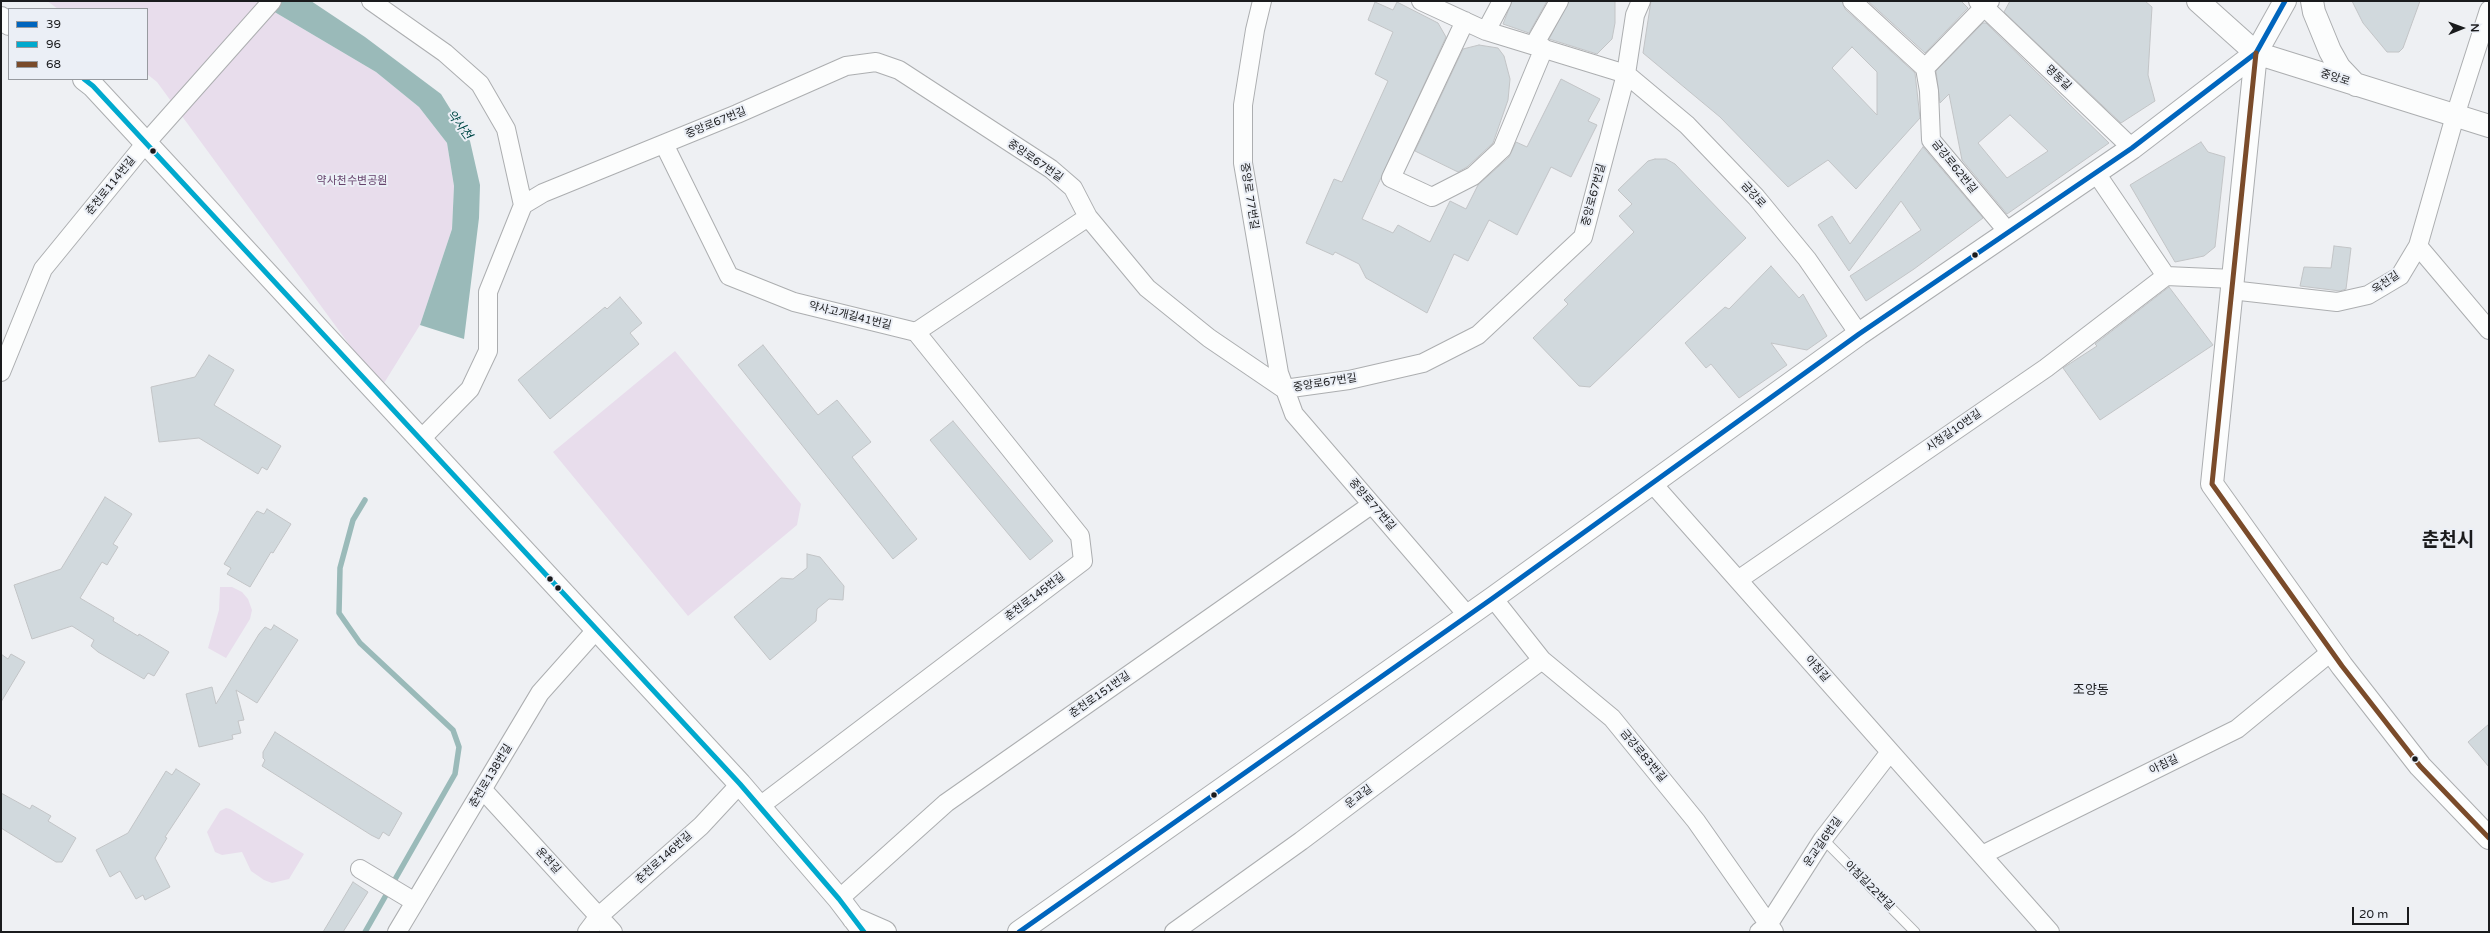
<!DOCTYPE html>
<html>
<head>
<meta charset="utf-8">
<style>
	body { margin:0 }
	#map { position:relative; width:2490px; height:933px; overflow:hidden; background:#eef0f3; font-family:"Varela Round",sans-serif }
	canvas { display:block }
	.frame { position:absolute; inset:0; border:2px solid #1a1b1d; pointer-events:none }
	.legend { position:absolute; left:8px; top:8px; width:140px; height:72px; box-sizing:border-box; background:#ebeff6; border:1px solid #979a9f; margin:0; padding:5px 7px; list-style:none; font-size:12px; color:#1a1b1d }
	.legend li { display:flex; align-items:center; gap:8px; height:20px }
	.legend b { width:20px; border:1px solid #979a9f }
	.north { position:absolute; left:2442px; top:8px; width:40px; height:40px; -webkit-text-stroke:3px #ebeff6; paint-order:stroke; rotate:89deg; font-size:11px; font-weight:700; line-height:16px; text-align:center; color:#1a1b1d }
	.north::after { content:''; display:block; margin:auto; width:14px; height:18px; background:#1a1b1d; clip-path:polygon(50% 0,100% 100%,50% 72%,0 100%) }
	.scale { position:absolute; left:2352px; top:907px; width:57px; height:18px; box-sizing:border-box; border:2px solid #1a1b1d; border-top:0; padding-left:5px; font-size:12px; line-height:14px; white-space:nowrap; color:#1a1b1d; -webkit-text-stroke:3px #ebeff6; paint-order:stroke }
</style>
</head>
<body>
<div id="map">
<canvas width="2490" height="933"></canvas>
<div class="frame"></div>
<ul class="legend">
<li><b style="height:5px;background:#0065bd"></b>39</li>
<li><b style="height:5px;background:#00a9ce"></b>96</li>
<li><b style="height:5px;background:#7a4b2a"></b>68</li>
</ul>
<div class="north">N</div>
<div class="scale">20 m</div>
</div>
<script>
const ctx = document.querySelector('canvas').getContext('2d');
ctx.lineJoin = 'round';
function fillPath(path, color) {
  ctx.fillStyle = color;
  ctx.fill(path, 'evenodd');
}
function poly(rows) {
  const path = new Path2D();
  for (const r of rows) {
    path.moveTo(r[0], r[1]);
    for (let i = 2; i < r.length; i += 2) path.lineTo(r[i], r[i + 1]);
  }
  return path;
}
function strokePath(path, color, width, dash) {
  ctx.strokeStyle = color;
  ctx.lineWidth = width;
  ctx.lineCap = dash ? 'butt' : 'round';
  ctx.setLineDash(dash || []);
  ctx.stroke(path);
}
function drawText(font, color, halo, rows, align = 'center') {
  ctx.font = font + ' "Varela Round","Noto Sans KR",sans-serif';
  ctx.lineWidth = 4;
  ctx.setLineDash([]);
  ctx.textBaseline = 'middle';
  ctx.strokeStyle = halo;
  ctx.fillStyle = color;
  for (const [text, x, y, turn = 0] of rows) {
    ctx.save();
    ctx.translate(x, y);
    ctx.rotate((+turn || 0) * Math.PI / 180);
    ctx.textAlign = isNaN(turn) ? turn : align;
    if (halo) ctx.strokeText(text, 0, 0);
    ctx.fillText(text, 0, 0);
    ctx.restore();
  }
}
fillPath(poly([
	[47,1,256,1,376,72,419,107,447,143,454,186,452,229,420,325,381,388,157,82,147,74,147,9,58,9],
	[675,351,801,504,797,525,688,616,553,452],
	[220,587,232,587,242,592,248,599,252,610,250,619,226,658,208,648,219,610],
	[226,808,230,809,304,854,289,879,272,883,264,880,251,871,242,852,222,855,215,852,207,832,220,811]
]), '#e8ddec');
fillPath(poly([
	[256,1,311,1,365,37,441,94,470,141,480,185,479,218,464,339,420,325,452,229,454,186,447,143,419,107,376,72]
]), '#9abab9');
strokePath(poly([
	[365,932,455,774,459,747,453,730,360,643,339,613,340,568,353,520,365,500]
]), '#9abab9', 5.5);
const building = poly([
	[1512,1,1547,1,1529,33,1503,24,1512,1],
	[1569,1,1615,1,1615,23,1612,39,1597,54,1549,39,1569,1],
	[1651,1,1842,1,1845,9,1915,73,1920,118,1856,189,1828,160,1788,187,1720,117,1643,53,1651,1],
	[1852,47,1877,72,1877,115,1832,68,1852,47],
	[1868,1,1961,1,1968,8,1925,53,1868,1],
	[2010,1,2145,1,2152,7,2148,75,2155,101,2121,123,2004,12,2010,1],
	[2352,1,2420,1,2403,48,2399,52,2387,52,2363,23,2352,1],
	[1375,2,1393,10,1397,2,1438,23,1446,37,1362,219,1393,233,1398,225,1430,242,1450,201,1466,209,1478,185,1509,157,1516,142,1527,147,1561,79,1600,99,1588,121,1597,125,1571,177,1551,167,1517,235,1489,220,1468,261,1454,254,1427,313,1366,278,1359,264,1335,252,1333,255,1306,243,1334,179,1342,182,1388,81,1375,74,1393,32,1368,20,1375,2],
	[1983,23,1986,23,2109,143,2007,214,1962,160,1949,94,1940,103,1936,71,1983,23],
	[2010,115,2048,151,2007,178,1978,143,2010,115],
	[1479,45,1498,48,1504,56,1510,79,1508,100,1493,143,1467,167,1458,172,1415,151,1463,49,1479,45],
	[2201,142,2208,152,2225,157,2215,247,2204,256,2175,262,2130,185,2201,142],
	[1923,147,1983,218,1914,269,1866,301,1850,276,1921,230,1901,201,1849,271,1818,225,1832,216,1850,244,1923,147],
	[1655,159,1666,159,1675,164,1746,238,1590,387,1579,386,1533,338,1568,304,1564,300,1634,232,1619,216,1632,204,1618,190,1648,161,1655,159],
	[2334,246,2351,248,2346,289,2340,291,2300,286,2304,267,2331,268,2334,246],
	[1771,266,1799,298,1803,294,1827,336,1807,350,1771,343,1787,365,1739,398,1711,364,1706,368,1685,343,1725,307,1729,309,1771,266],
	[2169,287,2213,345,2100,420,2063,368,2097,346,2095,344,2169,287],
	[620,297,642,323,630,333,639,344,550,419,518,380,605,307,607,309,620,297],
	[763,345,818,415,837,400,871,442,852,457,917,539,893,559,738,365,763,345],
	[209,355,234,370,214,405,281,446,267,470,262,467,258,474,199,438,159,442,151,387,195,377,209,355],
	[953,421,1053,541,1030,560,930,440,953,421],
	[105,497,132,514,113,544,118,547,107,565,102,562,80,598,114,618,113,621,138,636,139,634,169,652,154,676,148,673,144,679,98,652,91,646,94,640,72,626,32,639,14,585,61,569,105,497],
	[267,509,291,524,273,553,271,552,250,587,227,574,231,568,224,564,252,518,257,511,264,514,267,509],
	[807,554,820,557,844,586,843,600,829,599,817,609,816,621,770,660,734,617,781,578,793,579,807,568,807,554],
	[274,625,298,640,257,703,236,690,244,720,238,721,241,733,232,735,233,739,199,747,186,694,212,687,216,704,259,634,265,627,271,630,274,625],
	[1,654,8,659,11,654,25,662,1,702,1,654],
	[2489,724,2489,767,2468,742,2489,724],
	[275,732,402,813,389,836,383,832,379,839,371,835,262,766,265,760,263,758,263,752,275,732],
	[176,769,200,784,165,837,167,838,155,858,170,887,145,900,143,895,136,899,120,871,110,877,96,850,128,833,166,771,172,775,176,769],
	[1,793,30,809,32,805,51,816,48,821,76,838,62,862,56,862,1,828,1,793],
	[353,882,368,892,343,932,323,932,353,882]
]);
fillPath(building, '#d1d9dd');
strokePath(building, '#c2c4c6', 1);
const lane = poly([
	[1823,839,1915,932]
]);
const street = poly([
	[371,1,445,53,480,84,506,129,523,205],
	[1262,1,1255,30,1243,105,1243,163,1279,373,1294,414,1468,616],
	[1421,1,1486,31,1626,74,1687,125,1756,197,1807,259,1859,334],
	[1852,1,1925,68,1929,91,1931,140,2009,233],
	[1978,1,2132,148],
	[1465,21,1391,178,1432,197,1473,176,1502,149,1544,48],
	[1486,31,1502,1],
	[1534,45,1559,1],
	[1925,68,1990,1],
	[664,144,729,276,794,302,916,332,1088,217],
	[2096,173,2166,276],
	[2418,246,2455,116,2489,10],
	[2231,290,2337,302,2368,295,2400,276,2418,246,2489,330],
	[1,372,43,269,145,144,272,1],
	[420,440,470,389,488,351,488,292,523,205,543,193,737,114,846,66,876,62,899,70,1051,169,1073,188,1088,217,1147,288,1209,338,1284,389,1349,380,1423,363,1478,335,1583,237,1626,74,1635,15,1641,1],
	[1652,483,2050,932],
	[1738,580,2046,368,2166,276,2234,279],
	[1493,598,1542,660,1612,718,1696,821,1774,932],
	[483,790,613,932],
	[760,806,1083,561,1080,536,916,332],
	[1982,855,2237,729,2332,651],
	[360,869,415,902],
	[839,899,946,803,1371,505],
	[397,932,540,693,597,629],
	[587,932,599,916,701,826,740,784],
	[1174,932,1301,841,1542,660],
	[1759,932,1768,925,1823,839,1890,752]
]);
const secondary = poly([
	[2198,1,2256,53,2489,126],
	[2312,1,2314,12,2330,51,2339,67,2356,85],
	[1,18,9,24],
	[2256,53,2212,484,2342,666,2420,766,2489,838],
	[84,79,93,86,740,784,839,899,864,932],
	[853,918,885,932],
	[1019,932,1493,598,1859,334,2132,148,2256,53,2285,1]
]);
strokePath(lane, '#acaeb0', 11);
strokePath(street, '#acaeb0', 20);
strokePath(secondary, '#acaeb0', 24);
strokePath(lane, '#fcfdfd', 9);
strokePath(street, '#fcfdfd', 18);
strokePath(secondary, '#fcfdfd', 22);
strokePath(poly([
	[1019,932,1493,598,1859,334,2132,148,2256,53,2285,1]
]), '#0065bd', 5);
strokePath(poly([
	[84,79,93,86,740,784,839,899,864,932]
]), '#00a9ce', 5);
strokePath(poly([
	[2256,53,2212,484,2342,666,2420,766,2489,838]
]), '#7a4b2a', 5);
for (const [x, y, r, color] of [
	[153,151,3.5,"#1a1b1d"],
	[1975,255,3.5,"#1a1b1d"],
	[550,579,3.5,"#1a1b1d"],
	[558,588,3.5,"#1a1b1d"],
	[2415,759,3.5,"#1a1b1d"],
	[1214,795,3.5,"#1a1b1d"]
]) {
  const dot = new Path2D();
  dot.arc(x, y, r, 0, 2 * Math.PI);
  ctx.fillStyle = color;
  ctx.fill(dot);
  strokePath(dot, '#ebeff6', 1.5);
}
drawText('11px', '#1a1b1d', '#ebeff6', [
	["명동길",2058,78,44],
	["중앙로",2335,78,18],
	["중앙로67번길",716,123,-22],
	["중앙로67번길",1035,161,35],
	["금강로62번길",1954,167,51],
	["춘천로114번길",111,186,-51],
	["중앙로67번길",1594,195,-75],
	["금강로",1753,195,48],
	["중앙로 77번길",1249,196,81],
	["옥천길",2386,283,-35],
	["약사고개길41번길",850,316,14],
	["중앙로67번길",1325,383,-9],
	["시청길10번길",1954,431,-35],
	["중앙로77번길",1372,505,49],
	["춘천로145번길",1035,597,-37],
	["아침길",1817,669,49],
	["춘천로151번길",1100,695,-35],
	["금강로83번길",1643,756,50],
	["아침길",2164,765,-26],
	["춘천로138번길",491,776,-59],
	["운교길",1359,797,-37],
	["운교길6번길",1823,842,-55],
	["춘천로146번길",664,858,-42],
	["운천길",548,861,47],
	["아침길22번길",1869,886,45]
]);
drawText('11px', '#66436c', '#ebeff6', [
	["약사천수변공원",352,181]
]);
drawText('italic 12px', '#004947', '#ebeff6', [
	["약사천",459,125,53]
]);
drawText('13px', '#1a1b1d', '#ebeff6', [
	["조양동",2091,691]
]);
drawText('bold 19px', '#1a1b1d', '#ebeff6', [
	["춘천시",2448,541]
]);
</script>
</body>
</html>
